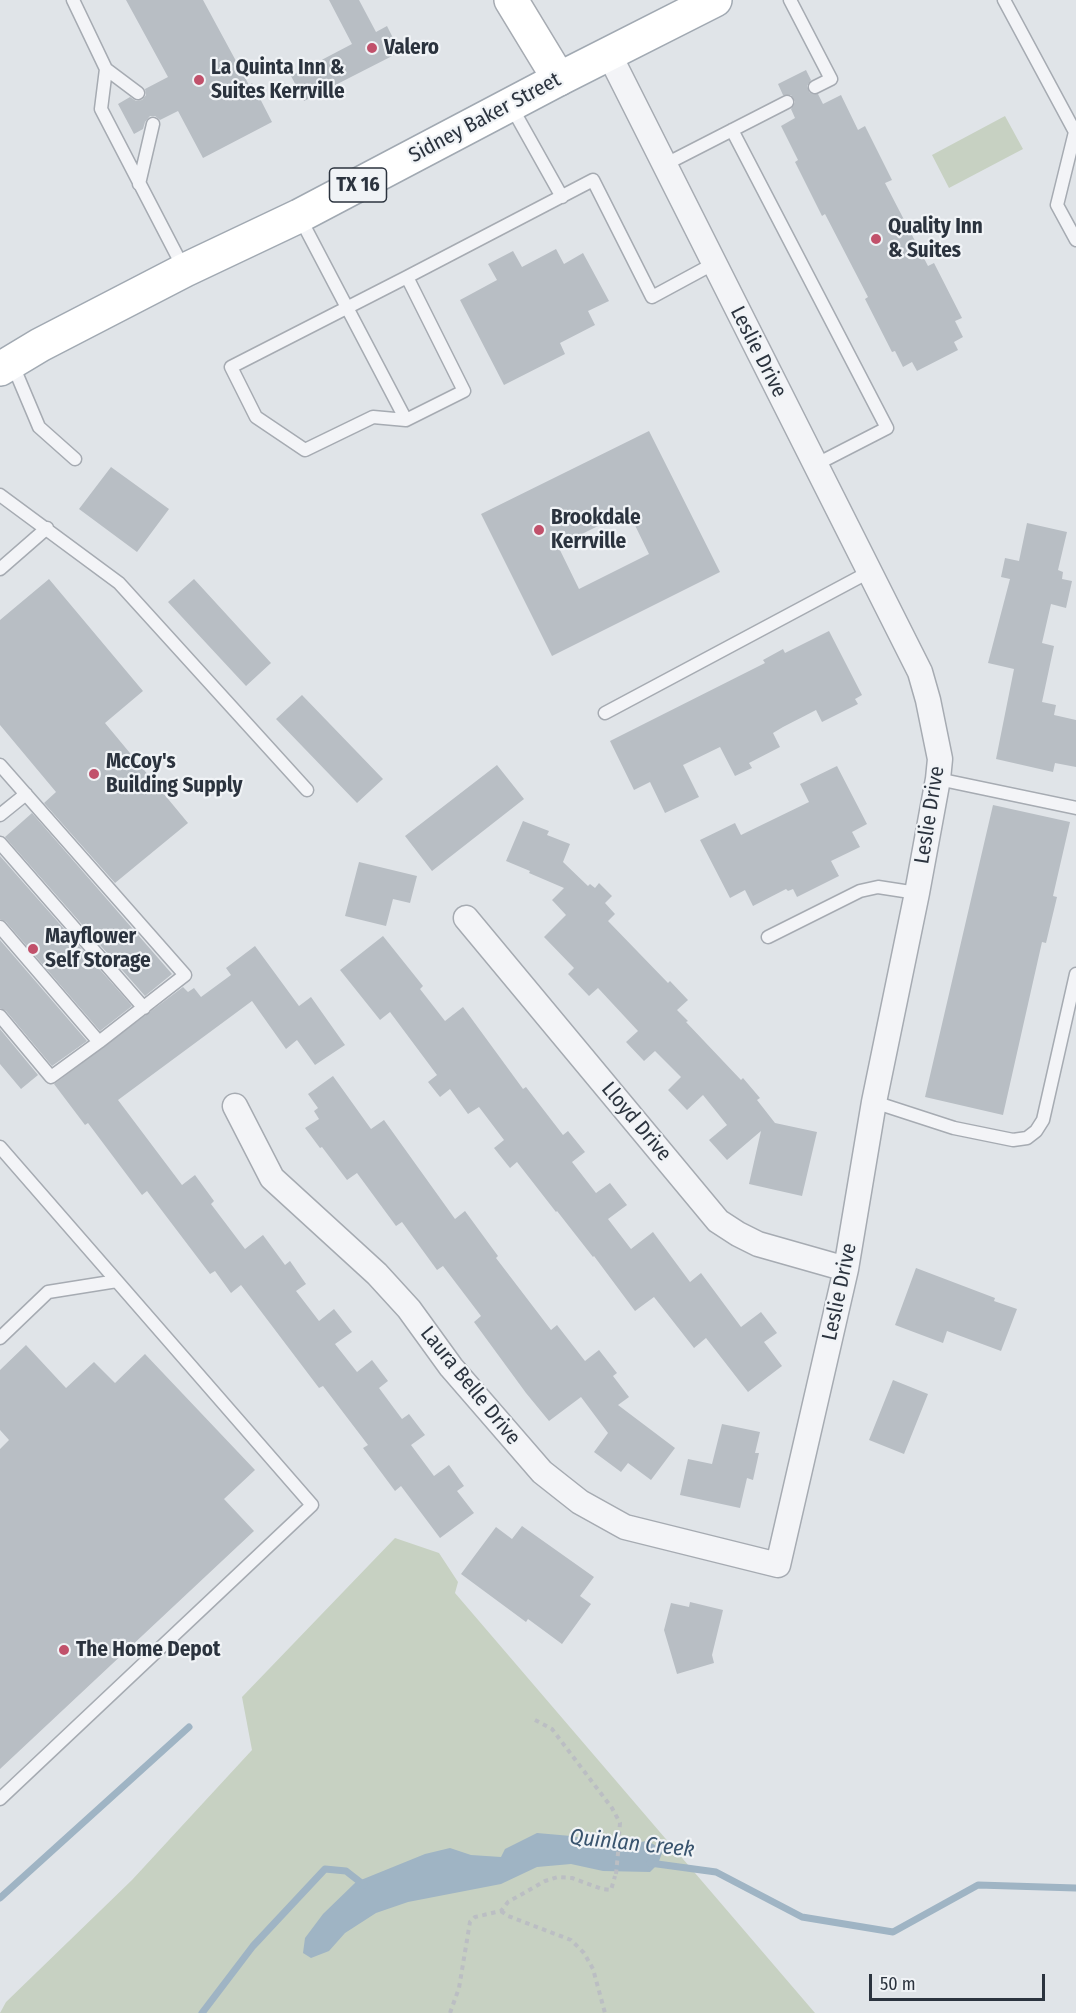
<!DOCTYPE html>
<html>
<head>
<meta charset="utf-8">
<style>
	body { margin:0 }
	#map { position:relative; width:1076px; height:2013px; overflow:hidden; background:#e0e4e8; font-family:"Fira Sans Condensed",sans-serif }
	canvas { display:block }
	.scale { position:absolute; left:869px; top:1974px; width:176px; height:27px; box-sizing:border-box; border:3px solid #2b333e; border-top:0; padding-left:8px; font-size:18px; line-height:21px; white-space:nowrap; color:#2b333e; -webkit-text-stroke:4px #f0f3f6; paint-order:stroke }
</style>
</head>
<body>
<div id="map">
<canvas width="1076" height="2013"></canvas>
<div class="scale">50 m</div>
</div>
<script>
const ctx = document.querySelector('canvas').getContext('2d');
ctx.lineJoin = 'round';
function fillPath(path, color) {
  ctx.fillStyle = color;
  ctx.fill(path, 'evenodd');
}
function poly(rows) {
  const path = new Path2D();
  for (const r of rows) {
    path.moveTo(r[0], r[1]);
    for (let i = 2; i < r.length; i += 2) path.lineTo(r[i], r[i + 1]);
  }
  return path;
}
function strokePath(path, color, width, dash) {
  ctx.strokeStyle = color;
  ctx.lineWidth = width;
  ctx.lineCap = dash ? 'butt' : 'round';
  ctx.setLineDash(dash || []);
  ctx.stroke(path);
}
function drawText(font, color, halo, rows, align = 'center') {
  ctx.font = font + ' "Fira Sans Condensed",sans-serif';
  ctx.lineWidth = 4.5;
  ctx.setLineDash([]);
  ctx.textBaseline = 'middle';
  ctx.strokeStyle = halo;
  ctx.fillStyle = color;
  for (const [text, x, y, turn = 0] of rows) {
    ctx.save();
    ctx.translate(x, y);
    ctx.rotate((+turn || 0) * Math.PI / 180);
    ctx.textAlign = isNaN(turn) ? turn : align;
    if (halo) ctx.strokeText(text, 0, 0);
    ctx.fillText(text, 0, 0);
    ctx.restore();
  }
}
fillPath(poly([
	[1005,116,1023,149,949,188,932,155],
	[395,1538,439,1553,458,1582,455,1593,815,2013,0,2013,6,2002,132,1880,252,1750,242,1697]
]), '#c7d1c2');
fillPath(poly([
	[537,1833,571,1836,617,1845,648,1841,663,1850,658,1864,650,1872,603,1871,571,1864,537,1867,501,1884,408,1902,376,1913,345,1933,329,1951,311,1958,303,1953,305,1938,323,1914,356,1882,425,1854,450,1848,471,1855,501,1857,505,1849]
]), '#9fb4c4');
strokePath(poly([
	[650,1863,716,1872,802,1917,893,1932,978,1885,1076,1888],
	[0,1898,189,1727],
	[202,2013,253,1946,325,1869,346,1871,364,1885]
]), '#9fb4c4', 7);
fillPath(poly([
	[126,0,203,0,249,85,252,83,272,122,203,158,178,111,160,120,155,116,150,116,145,122,143,129,134,134,118,104,130,97,136,101,142,100,146,95,145,89,168,77],
	[329,0,359,0,376,32,387,26,400,52,304,101,291,76,352,44],
	[806,70,811,80,807,86,810,93,818,94,823,104,841,95,858,130,865,126,892,180,885,183,928,266,934,263,962,318,955,321,963,337,954,342,958,350,917,371,912,362,903,367,895,351,892,352,865,299,868,297,825,214,822,216,795,162,798,160,781,126,795,118,791,109,795,102,791,95,783,95,778,84],
	[556,249,564,264,583,253,609,301,588,311,595,325,560,343,565,354,504,385,460,300,497,280,488,264,513,251,522,267],
	[649,431,720,572,552,656,481,514],
	[628,511,649,554,579,589,558,546],
	[111,467,169,509,137,552,79,509],
	[1027,523,1067,532,1058,570,1063,572,1062,579,1072,581,1066,608,1051,604,1042,643,1054,646,1042,702,1056,705,1054,715,1076,720,1076,767,1055,763,1053,772,996,759,1014,669,988,663,1010,579,1001,577,1005,558,1019,561],
	[49,579,143,691,105,723,188,823,115,883,44,803,56,792,0,725,0,620],
	[194,579,271,663,246,686,168,602],
	[829,631,862,695,855,699,858,704,822,722,816,710,783,727,773,733,780,747,749,763,752,768,735,776,720,747,683,765,699,797,665,813,650,782,634,790,610,741,765,663,763,660,783,649,785,653],
	[302,695,383,779,357,803,276,719],
	[497,765,524,799,432,871,405,836],
	[837,766,867,824,852,832,860,847,831,861,839,876,797,897,793,889,788,891,786,889,753,906,745,890,730,898,700,840,735,823,741,835,809,802,800,784],
	[993,805,1070,822,1053,896,1057,897,1046,943,1042,942,1003,1115,925,1097],
	[32,813,172,974,145,996,5,837],
	[523,821,549,831,547,835,570,844,563,862,588,886,590,884,595,888,599,883,612,896,605,903,615,914,608,921,668,983,670,981,688,1000,677,1010,688,1021,686,1022,741,1080,743,1078,760,1098,757,1100,775,1123,817,1132,802,1196,749,1184,761,1131,727,1160,709,1140,727,1125,703,1095,687,1110,668,1090,681,1077,655,1051,644,1061,626,1042,638,1031,598,988,589,996,568,974,574,968,544,937,566,915,552,900,564,888,529,873,530,871,506,861],
	[0,856,132,1006,100,1031,6,922,0,919],
	[359,862,417,876,410,903,393,899,386,926,345,916],
	[383,936,423,986,420,989,445,1021,463,1007,523,1089,526,1087,563,1135,568,1131,585,1152,572,1162,596,1193,610,1183,627,1205,608,1219,631,1249,653,1232,690,1282,701,1273,741,1327,761,1312,777,1333,764,1342,782,1366,748,1392,706,1338,694,1348,654,1297,635,1311,594,1256,593,1257,557,1211,556,1212,517,1162,510,1168,494,1148,504,1140,479,1107,468,1114,450,1089,440,1097,428,1082,437,1075,390,1012,380,1020,340,970],
	[0,940,87,1041,52,1066,6,1011,0,1008],
	[255,946,299,1006,311,997,345,1045,315,1065,297,1040,286,1049,252,1001,118,1100,182,1185,195,1175,214,1201,211,1204,245,1249,263,1235,285,1265,290,1261,306,1284,296,1291,319,1321,334,1309,352,1332,335,1344,357,1372,372,1360,388,1381,379,1388,402,1419,409,1414,425,1435,411,1445,434,1476,449,1465,464,1486,457,1491,474,1513,440,1538,401,1486,395,1491,363,1448,368,1445,323,1386,319,1388,241,1285,231,1293,215,1271,210,1274,147,1191,142,1195,88,1123,85,1125,54,1084,183,987,188,992,194,988,201,997,231,975,226,968],
	[0,1029,38,1075,21,1089,0,1064],
	[333,1076,371,1129,384,1120,455,1219,465,1211,498,1256,496,1258,551,1330,557,1325,585,1361,599,1350,617,1373,613,1376,629,1397,618,1405,675,1448,651,1480,628,1463,621,1472,594,1452,608,1433,581,1397,549,1421,526,1393,474,1322,481,1316,443,1266,437,1270,402,1222,396,1226,357,1173,347,1180,322,1147,320,1148,305,1128,319,1119,314,1111,318,1108,308,1094],
	[916,1268,995,1298,994,1301,1017,1309,1001,1351,947,1331,943,1343,895,1325],
	[26,1345,66,1388,94,1362,115,1383,145,1354,255,1470,224,1499,254,1531,0,1769,0,1449,9,1440,0,1430,0,1370],
	[893,1380,928,1394,904,1454,869,1440],
	[722,1424,760,1432,755,1453,759,1453,753,1480,747,1478,740,1508,680,1495,688,1459,712,1464],
	[522,1526,594,1577,580,1596,591,1604,562,1644,528,1619,526,1622,461,1574,496,1527,512,1539],
	[690,1602,723,1610,712,1655,714,1663,677,1674,664,1630,671,1603,689,1607]
]), '#b8bec4');
const lane = poly([
	[73,0,106,69,101,109,184,269],
	[790,0,831,79,815,87],
	[1004,0,1075,132,1057,205,1076,240],
	[106,69,138,93],
	[511,106,562,197],
	[732,130,887,428,815,465],
	[664,165,787,102],
	[139,184,153,124],
	[299,216,406,420],
	[407,277,464,391,406,420,373,417,305,450,256,417,231,367,407,277],
	[407,277,593,180,652,297,713,264],
	[12,363,39,427,75,459],
	[0,495,119,583,307,790],
	[0,569,47,528],
	[605,713,869,572],
	[0,765,185,975,99,1042,51,1077,0,1016],
	[938,779,1076,808],
	[0,815,26,794],
	[0,843,144,1008],
	[0,927,99,1042],
	[768,937,860,891,878,887,917,893],
	[874,1102,954,1128,1013,1140,1027,1138,1036,1131,1043,1120,1076,974],
	[0,1147,312,1505,0,1799],
	[0,1338,48,1292,117,1281]
]);
const street = poly([
	[466,918,718,1221,738,1234,758,1244,846,1269],
	[235,1106,272,1178,377,1274,409,1309,451,1367,542,1472,580,1502,625,1527,778,1565,846,1269,874,1102,917,893,938,779,940,759,928,700,920,672,609,54]
]);
const secondary = poly([
	[511,0,559,79]
]);
const primary = poly([
	[0,369,40,345,185,270,299,216,559,79,715,0]
]);
strokePath(lane, '#a6abb2', 15);
strokePath(street, '#a6abb2', 27);
strokePath(secondary, '#a6abb2', 36);
strokePath(primary, '#a1a9b2', 36);
strokePath(poly([
	[535,1720,552,1729,612,1808,620,1823,619,1835],
	[616,1874,619,1843],
	[501,1911,508,1916,571,1940,584,1953,593,1969,605,2013],
	[450,2013,459,1988,470,1922,475,1917,501,1911,508,1902,545,1881,558,1877,572,1878,602,1889,611,1890,615,1876]
]), '#bbbec3', 4, [4.5, 4.5]);
strokePath(lane, '#f3f4f7', 12);
strokePath(street, '#f3f4f7', 24);
strokePath(secondary, '#fff', 33);
strokePath(primary, '#fff', 33);
for (const [x, y, r, color] of [
	[372,48,6,"#c1516b"],
	[199,80,6,"#c1516b"],
	[876,239,6,"#c1516b"],
	[539,530,6,"#c1516b"],
	[94,774,6,"#c1516b"],
	[33,949,6,"#c1516b"],
	[64,1650,6,"#c1516b"]
]) {
  const dot = new Path2D();
  dot.arc(x, y, r, 0, 2 * Math.PI);
  ctx.fillStyle = color;
  ctx.fill(dot);
  strokePath(dot, '#f0f3f6', 2);
}
for (const [x, y, w] of [
	[358,185,57]
]) {
  const box = new Path2D();
  box.roundRect(x - w / 2, y - 17, w, 34, 4.5);
  ctx.fillStyle = '#f0f3f6';
  ctx.fill(box);
  strokePath(box, '#2b333e', 1.5);
}
drawText('bold 20px', '#2b333e', null, [
	["TX 16",358,185]
]);
drawText('bold 21px', '#2b333e', '#f0f3f6', [
	["Valero",384,48],
	["La Quinta Inn &",211,68],
	["Suites Kerrville",211,92],
	["Quality Inn",888,227],
	["& Suites",888,251],
	["Brookdale",551,518],
	["Kerrville",551,542],
	["McCoy's",106,762],
	["Building Supply",106,786],
	["Mayflower",45,937],
	["Self Storage",45,961],
	["The Home Depot",76,1650]
], 'left');
drawText('21px', '#2b333e', '#f0f3f6', [
	["Sidney Baker Street",485,118,-28],
	["Leslie Drive",758,352,63],
	["Leslie Drive",930,815,-81],
	["Lloyd Drive",636,1122,50],
	["Leslie Drive",840,1292,-78],
	["Laura Belle Drive",470,1386,51]
]);
drawText('italic 22px', '#39546e', '#f0f3f6', [
	["Quinlan Creek",632,1844,6]
]);
</script>
</body>
</html>
